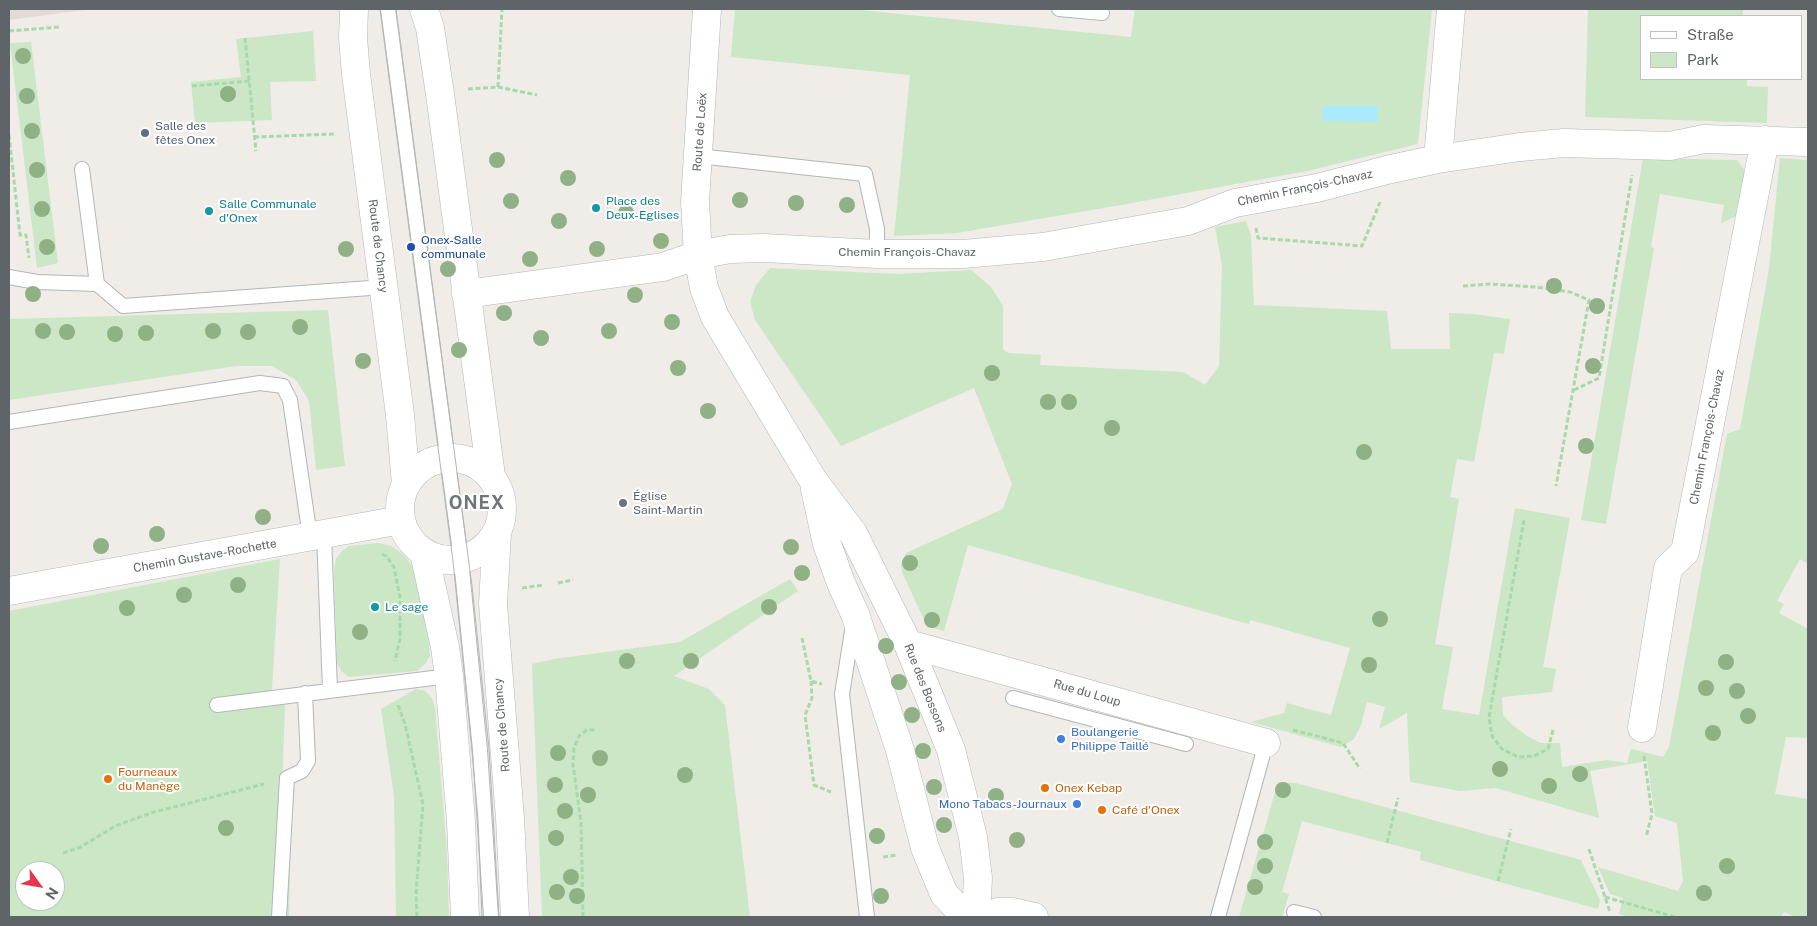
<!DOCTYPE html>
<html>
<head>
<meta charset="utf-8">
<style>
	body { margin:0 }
	#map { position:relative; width:1817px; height:926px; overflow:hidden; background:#f0ece7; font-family:"Public Sans",sans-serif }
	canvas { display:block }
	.frame { position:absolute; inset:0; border:10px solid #5e6467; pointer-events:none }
	.legend { position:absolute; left:1640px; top:15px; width:162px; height:65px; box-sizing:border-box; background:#fff; border:1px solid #bfc1c2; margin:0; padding:6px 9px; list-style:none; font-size:15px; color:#5e6467 }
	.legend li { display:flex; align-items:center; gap:10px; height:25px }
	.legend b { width:25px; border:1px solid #bfc1c2 }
	.north { position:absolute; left:15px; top:861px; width:50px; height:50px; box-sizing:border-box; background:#fff; border:1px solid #bfc1c2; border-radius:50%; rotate:122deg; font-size:14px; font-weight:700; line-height:20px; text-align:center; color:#5e6467 }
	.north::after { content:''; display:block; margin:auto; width:18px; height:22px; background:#e7374c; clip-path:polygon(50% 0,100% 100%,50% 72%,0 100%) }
</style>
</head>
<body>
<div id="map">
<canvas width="1817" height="926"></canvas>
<div class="frame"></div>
<ul class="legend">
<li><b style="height:6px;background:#fff"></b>Straße</li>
<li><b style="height:14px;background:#cbe7c5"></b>Park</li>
</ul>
<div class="north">N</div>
</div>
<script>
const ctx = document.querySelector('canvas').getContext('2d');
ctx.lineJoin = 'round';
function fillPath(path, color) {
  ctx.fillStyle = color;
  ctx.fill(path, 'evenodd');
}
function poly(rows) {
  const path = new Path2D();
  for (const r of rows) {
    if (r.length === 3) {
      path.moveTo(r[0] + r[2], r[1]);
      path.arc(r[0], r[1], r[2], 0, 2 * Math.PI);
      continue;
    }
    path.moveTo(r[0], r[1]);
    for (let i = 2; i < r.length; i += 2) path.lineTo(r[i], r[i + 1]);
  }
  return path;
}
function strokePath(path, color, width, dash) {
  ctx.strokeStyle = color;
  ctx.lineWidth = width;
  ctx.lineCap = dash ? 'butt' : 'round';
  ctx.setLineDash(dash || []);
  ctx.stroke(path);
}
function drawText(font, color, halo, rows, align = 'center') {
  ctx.font = font + ' "Public Sans",sans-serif';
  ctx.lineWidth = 4;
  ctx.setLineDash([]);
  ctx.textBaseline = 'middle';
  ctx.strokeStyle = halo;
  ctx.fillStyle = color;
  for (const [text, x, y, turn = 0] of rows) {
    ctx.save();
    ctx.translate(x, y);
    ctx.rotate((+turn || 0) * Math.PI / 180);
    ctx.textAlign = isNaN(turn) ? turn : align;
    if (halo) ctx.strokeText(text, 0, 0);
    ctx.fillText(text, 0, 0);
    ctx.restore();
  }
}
fillPath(poly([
	[9,9,92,9,9,20]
]), '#e0dcd5');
fillPath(poly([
	[735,9,850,9,1131,37,1135,9,1432,9,1418,144,1307,171,1121,205,957,233,894,236,910,75,731,57],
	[1588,9,1743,9,1743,16,1641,16,1641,79,1747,79,1747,86,1768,87,1767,123,1585,117],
	[313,31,316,81,270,82,272,120,195,123,191,82,241,77,236,39],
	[31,42,58,263,37,268,10,43],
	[1643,158,1737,160,1746,172,1739,215,1721,223,1724,205,1660,194,1651,247,1654,248,1606,524,1581,520],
	[1780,158,1808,160,1808,564,1800,559,1777,601,1784,604,1779,613,1808,629,1808,738,1786,737,1775,794,1808,799,1808,917,1796,917,1784,912,1781,917,1629,917,1619,914,1623,898,1610,894,1598,867,1678,891,1683,881,1677,823,1655,816,1647,761,1590,771,1599,818,1496,788,1460,791,1410,782,1407,713,1379,729,1385,707,1367,702,1361,725,1354,739,1341,747,1251,722,1284,713,1287,703,1331,715,1350,648,1250,620,1249,624,1223,617,968,545,944,631,927,626,902,572,901,564,906,553,1003,509,1012,484,974,388,841,446,755,320,750,302,756,285,770,268,897,274,971,270,991,287,1003,306,1003,349,1008,353,1041,355,1040,365,1183,372,1205,385,1219,366,1222,266,1215,227,1246,221,1251,236,1254,305,1387,311,1391,349,1450,349,1449,313,1473,314,1510,319,1504,354,1494,353,1474,462,1457,459,1450,497,1459,499,1435,644,1453,647,1442,709,1479,715,1515,508,1570,518,1543,667,1556,669,1552,692,1502,697,1503,715,1511,724,1527,736,1541,743,1560,743,1562,767,1607,760,1627,763,1631,749,1663,757,1669,747,1727,434,1740,429,1769,269],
	[328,310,345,466,316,470,309,401,296,380,272,366,237,366,9,400,9,319],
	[378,543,392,546,405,556,414,569,426,617,430,656,425,664,417,671,349,677,341,671,337,662,334,569,336,559,342,551,349,546],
	[280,559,271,705,285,705,282,788,292,783,289,917,9,917,9,611],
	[25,871,55,871,55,901,25,901],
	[790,579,798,591,674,676,709,689,725,705,750,917,542,917,532,664,554,659,680,642],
	[416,689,425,691,432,698,435,708,447,852,449,917,396,917,394,796,381,709],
	[1278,782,1296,783,1581,860,1600,900,1598,909,1420,860,1421,852,1302,821,1282,892,1289,894,1282,917,1239,917]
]), '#cbe7c5');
fillPath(poly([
	[1323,106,1378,106,1378,122,1323,121]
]), '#aaeafe');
const lane = poly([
	[388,9,461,560,480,750,491,917],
	[1059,9,1102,13],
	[698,156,865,174,877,229,877,254],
	[82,169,97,284,123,306,384,287],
	[9,277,37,282,97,284],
	[9,422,260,383,283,386,290,400,310,537],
	[324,534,330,690],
	[853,625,842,694,867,917],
	[1013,698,1186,744],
	[217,705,449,676],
	[1294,912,1314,917],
	[279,917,287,778,302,771,308,761,305,693],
	[1218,917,1266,743]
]);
const street = poly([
	[707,9,695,202,698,255,704,288,715,317,813,480,853,533,908,644,951,750,973,837,978,878,976,917],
	[1438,159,1451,9],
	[466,294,663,267,698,255,730,249,764,248,877,254,963,254,1043,247,1188,221,1235,203,1317,188,1391,169,1438,159,1520,147,1564,143,1670,146,1704,139,1808,142],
	[815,489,827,544,841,583,855,614,900,750,925,848,944,894,966,917],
	[908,644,1266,743],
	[1642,728,1668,568,1685,552,1765,140]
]);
const secondary = poly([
	[354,9,353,38,356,74,400,415,406,484],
	[424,9,430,28,440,94,491,476],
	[451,509,51],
	[497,533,493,604,510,818,515,917],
	[424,553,445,647,449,676,461,821,465,917],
	[9,591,401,520],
	[987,917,998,912,1012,912,1034,917]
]);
strokePath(lane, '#b2b6b9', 16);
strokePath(street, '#b2b6b9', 29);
strokePath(secondary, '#b3b8bb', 29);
strokePath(poly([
	[9,31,60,27],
	[245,38,256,151],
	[192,86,249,81],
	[498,87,502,9],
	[468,89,498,87,537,95],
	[9,135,20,235,26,235,29,258],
	[254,137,334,134],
	[1256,228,1258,238,1362,246,1380,202],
	[1463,286,1490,284,1535,287,1570,292,1589,300,1556,486],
	[1574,390,1599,378,1632,175],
	[1524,520,1489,717,1492,736,1502,749,1518,757,1534,756,1548,749,1553,730],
	[382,554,386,556,394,567,400,597,400,639,395,661],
	[558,583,573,580],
	[522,588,544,585],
	[802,638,811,681,822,684],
	[811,681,812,698,805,715,814,785,831,792],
	[398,705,405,724,423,804,416,893,417,917],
	[1293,730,1343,743,1360,769],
	[1644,756,1652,814,1646,837],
	[1387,843,1398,798],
	[1589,849,1610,912],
	[63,853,81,847,115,826,154,812,264,784],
	[883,857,897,855],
	[1498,881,1511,829],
	[1605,897,1675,917],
	[583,917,581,823,573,764,574,748,579,736,587,730,596,730]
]), '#a8d9ab', 3, [5, 2.5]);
strokePath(lane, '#fff', 14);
strokePath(street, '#fff', 28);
strokePath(secondary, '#fff', 28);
strokePath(poly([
	[380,9,453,561,472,751,478,820,482,917],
	[396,9,472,586,489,749,499,917]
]), '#b3b4b5', 1);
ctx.fillStyle = '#8fb185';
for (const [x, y] of [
	[23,56],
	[228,94],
	[27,96],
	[32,131],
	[497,160],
	[37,170],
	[568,178],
	[740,200],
	[511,201],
	[796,203],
	[847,205],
	[42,209],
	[626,213],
	[559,221],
	[661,241],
	[47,247],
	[346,249],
	[597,249],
	[530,259],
	[448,269],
	[1554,286],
	[33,294],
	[635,295],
	[1597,306],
	[504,313],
	[672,322],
	[300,327],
	[43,331],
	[213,331],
	[609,331],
	[67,332],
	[248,332],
	[146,333],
	[115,334],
	[541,338],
	[459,350],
	[363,361],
	[1593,366],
	[678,368],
	[992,373],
	[1048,402],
	[1069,402],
	[708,411],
	[1112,428],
	[1586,446],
	[1364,452],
	[263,517],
	[157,534],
	[101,546],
	[791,547],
	[910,563],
	[802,573],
	[238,585],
	[184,595],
	[769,607],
	[127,608],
	[1380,619],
	[932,620],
	[360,632],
	[886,646],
	[627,661],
	[691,661],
	[1726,662],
	[1369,665],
	[899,682],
	[1706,688],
	[1737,691],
	[912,715],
	[1748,716],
	[1713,733],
	[923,751],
	[558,753],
	[600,758],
	[1500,769],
	[1580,774],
	[685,775],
	[555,785],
	[1549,786],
	[934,787],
	[1283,790],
	[588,795],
	[996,796],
	[565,811],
	[944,825],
	[226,828],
	[877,836],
	[556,838],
	[1017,840],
	[1265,842],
	[1265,866],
	[1727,866],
	[571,877],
	[1255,887],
	[557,892],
	[1704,893],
	[577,896],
	[881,896]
]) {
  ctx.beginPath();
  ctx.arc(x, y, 8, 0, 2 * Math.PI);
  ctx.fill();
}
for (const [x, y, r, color] of [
	[145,133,5,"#5c6f8a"],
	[596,208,5,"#0f9aa8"],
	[209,211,5,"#0f9aa8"],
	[411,247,5,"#1a4fb4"],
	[623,503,5,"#6b7280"],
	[375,607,5,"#0f9aa8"],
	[1061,739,5,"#3f7fe0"],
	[108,779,5,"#e8710a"],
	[1045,788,5,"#e8710a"],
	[1077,804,5,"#3f7fe0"],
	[1102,810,5,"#e8710a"]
]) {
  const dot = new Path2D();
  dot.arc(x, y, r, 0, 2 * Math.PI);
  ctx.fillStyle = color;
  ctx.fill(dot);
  strokePath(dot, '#fff', 2);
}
drawText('12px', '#4e5e75', '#fff', [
	["Salle des",155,126],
	["fêtes Onex",155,140]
], 'left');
drawText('12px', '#5e6467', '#fff', [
	["Route de Loëx",700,132,-86],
	["Chemin François-Chavaz",1305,188,-12],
	["Route de Chancy",378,246,83],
	["Chemin François-Chavaz",907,252],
	["Chemin François-Chavaz",1707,437,-79],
	["Chemin Gustave-Rochette",205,556,-10],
	["Rue des Bossons",925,688,68],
	["Rue du Loup",1087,693,16],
	["Route de Chancy",502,725,-95]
]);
drawText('12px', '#0d838f', '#fff', [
	["Place des",606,201],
	["Deux-Eglises",606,215],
	["Salle Communale",219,204],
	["d'Onex",219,218],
	["Le sage",385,607]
], 'left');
drawText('12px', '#164399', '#fff', [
	["Onex-Salle",421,240],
	["communale",421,254]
], 'left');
drawText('12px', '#5b616d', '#fff', [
	["Église",633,496],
	["Saint-Martin",633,510]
], 'left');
drawText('12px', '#366cbe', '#fff', [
	["Boulangerie",1071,732],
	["Philippe Taillé",1071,746],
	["Mono Tabacs-Journaux",1067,804,"right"]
], 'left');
drawText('12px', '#c56008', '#fff', [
	["Fourneaux",118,772],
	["du Manège",118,786],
	["Onex Kebap",1055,788],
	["Café d'Onex",1112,810]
], 'left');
ctx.letterSpacing = '1px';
drawText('bold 18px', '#6f7679', '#fff', [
	["ONEX",477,503]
]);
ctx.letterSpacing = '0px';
</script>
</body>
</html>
